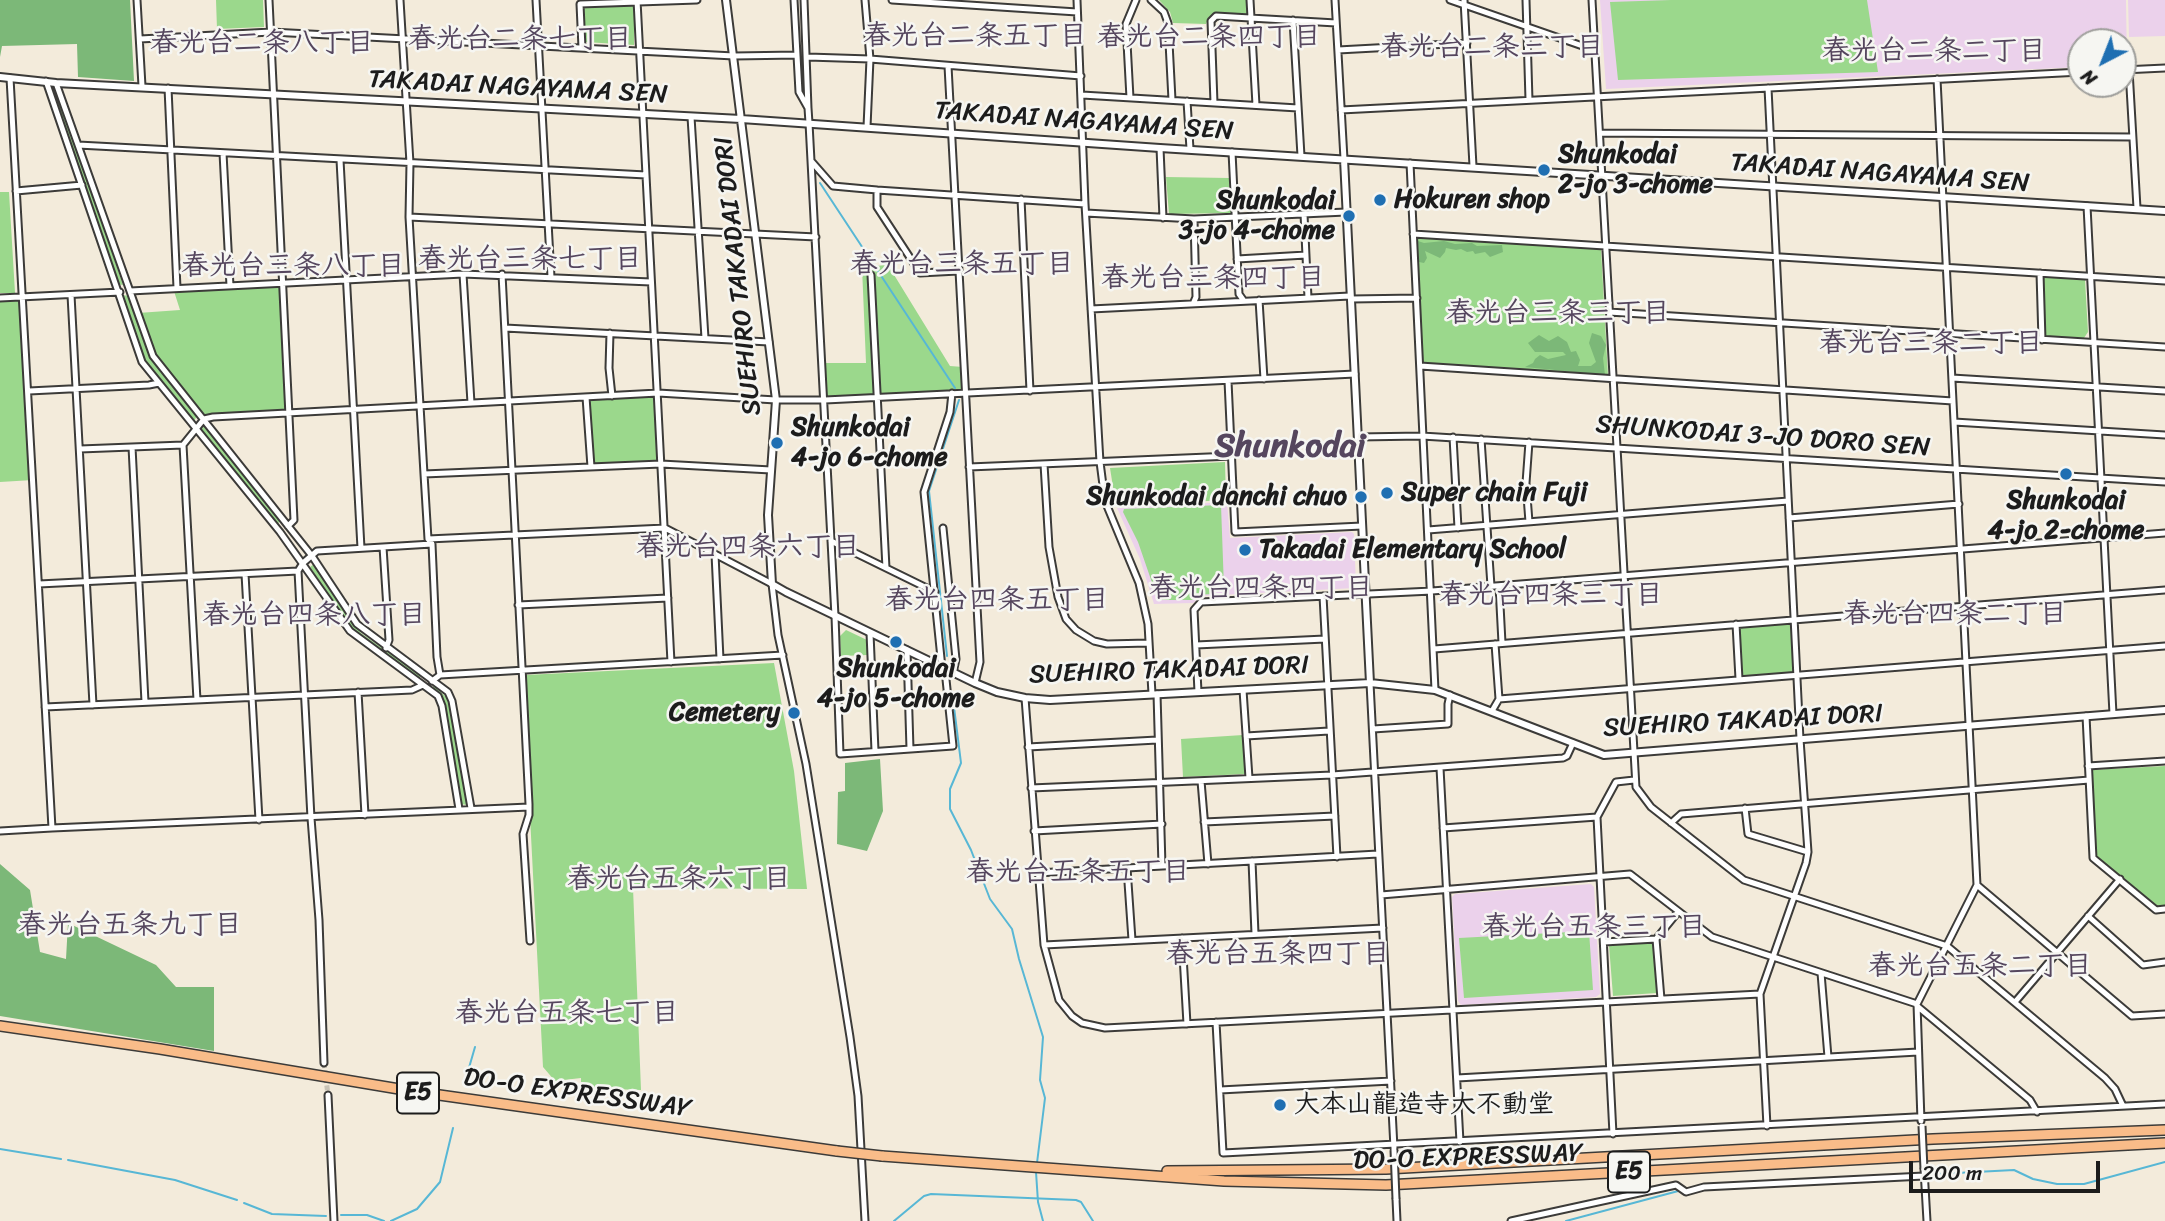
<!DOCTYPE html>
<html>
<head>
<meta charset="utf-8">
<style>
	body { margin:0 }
	#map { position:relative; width:2165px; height:1221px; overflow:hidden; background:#f3ebdb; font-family:Sriracha,sans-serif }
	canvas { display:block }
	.north { position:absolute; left:2067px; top:28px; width:70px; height:70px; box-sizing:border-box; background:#f6f6f2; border:2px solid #9f9f9c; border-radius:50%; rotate:222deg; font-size:19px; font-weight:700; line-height:28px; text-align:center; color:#1c1c1c }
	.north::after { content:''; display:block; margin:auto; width:24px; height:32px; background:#1f6fb2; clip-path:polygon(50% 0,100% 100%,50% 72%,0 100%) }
	.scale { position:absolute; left:1909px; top:1161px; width:191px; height:32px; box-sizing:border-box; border:4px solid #1c1c1c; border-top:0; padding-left:9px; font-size:21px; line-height:24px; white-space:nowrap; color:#1c1c1c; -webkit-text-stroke:5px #f6f6f2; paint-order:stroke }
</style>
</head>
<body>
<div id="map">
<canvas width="2165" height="1221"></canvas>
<div class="north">N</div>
<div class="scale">200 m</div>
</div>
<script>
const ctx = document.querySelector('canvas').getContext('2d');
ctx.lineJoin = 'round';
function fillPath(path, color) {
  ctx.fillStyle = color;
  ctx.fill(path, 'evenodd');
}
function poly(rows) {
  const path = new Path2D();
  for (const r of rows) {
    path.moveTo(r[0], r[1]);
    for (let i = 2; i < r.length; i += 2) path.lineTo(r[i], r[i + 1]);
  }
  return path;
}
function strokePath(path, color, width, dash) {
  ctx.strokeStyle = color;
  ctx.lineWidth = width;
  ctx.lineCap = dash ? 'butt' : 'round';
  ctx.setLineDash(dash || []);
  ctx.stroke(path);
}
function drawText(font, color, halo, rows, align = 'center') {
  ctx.font = font + ' Sriracha,"Klee One",sans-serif';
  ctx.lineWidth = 5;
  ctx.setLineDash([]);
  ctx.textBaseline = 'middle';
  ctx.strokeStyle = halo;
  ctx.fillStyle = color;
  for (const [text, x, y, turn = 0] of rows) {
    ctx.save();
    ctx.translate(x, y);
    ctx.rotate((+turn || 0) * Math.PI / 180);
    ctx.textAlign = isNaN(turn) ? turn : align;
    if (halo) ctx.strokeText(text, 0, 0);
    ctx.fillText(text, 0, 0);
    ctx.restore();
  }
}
fillPath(poly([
	[1600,0,2126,0,2127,65,2123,65,2123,42,2081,42,2081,67,1606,89],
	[2128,0,2165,0,2165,36,2129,37],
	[1227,502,1230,538,1352,532,1354,534,1356,586,1355,588,1202,596,1193,603,1154,604,1140,559,1117,508],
	[1591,884,1594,887,1600,994,1596,997,1461,1005,1458,1001,1452,897,1455,894]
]), '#ebd1eb');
fillPath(poly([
	[216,0,263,0,264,27,217,29],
	[1159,0,1246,0,1247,14,1218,12,1209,17,1206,24,1173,23,1170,12],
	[1671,0,1867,0,1878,72,1618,80,1610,2],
	[634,6,634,45,585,42,584,7],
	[49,86,56,87,123,285,117,284],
	[1166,177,1229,178,1231,213,1169,214],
	[0,192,9,192,15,293,0,293],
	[1415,237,1601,249,1608,376,1422,364],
	[888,265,950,366,963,367,966,393,825,400,822,363,866,363,862,267],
	[2043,277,2085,280,2088,332,2084,338,2045,337],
	[283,284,290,413,204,419,153,356,138,313,180,310,173,288],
	[122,295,129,296,151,357,197,416,194,421,192,421,144,360],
	[23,297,33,480,0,482,0,298],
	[658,393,661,464,591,467,586,397],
	[204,425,280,520,278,524,275,523,201,430],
	[1225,462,1226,500,1116,506,1110,468],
	[1221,505,1224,588,1214,589,1214,594,1195,595,1195,600,1158,600,1138,542,1123,512,1124,509],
	[314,564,361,633,420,675,420,679,418,680,357,637,310,567],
	[1791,623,1793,673,1742,676,1738,627],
	[846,630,867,640,867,655,841,656,840,636],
	[774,663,794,771,807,889,633,888,641,1090,581,1088,581,1078,555,1081,543,1067,528,778,525,675],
	[434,685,449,700,467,805,461,804,444,702,433,687],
	[1243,735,1245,774,1183,777,1181,739],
	[2165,766,2165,907,2159,907,2094,855,2089,770],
	[1589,931,1593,990,1464,998,1459,938],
	[1653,943,1657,993,1613,996,1609,945]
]), '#9bd88c');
fillPath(poly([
	[0,0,130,0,134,81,78,77,77,44,2,46,0,57],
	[1418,241,1424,243,1444,241,1455,244,1472,243,1477,246,1502,245,1503,252,1490,257,1485,252,1475,254,1473,251,1467,252,1461,249,1456,250,1446,248,1445,252,1440,258,1425,251,1427,258,1424,263,1419,262],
	[1592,333,1601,336,1606,345,1603,358,1605,375,1525,367,1533,363,1535,359,1540,355,1548,359,1566,355,1563,352,1535,352,1528,343,1539,335,1549,341,1558,336,1567,342,1571,352,1576,351,1580,360,1578,366,1591,366,1596,362,1589,343],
	[880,759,883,811,867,851,837,844,838,792,845,791,845,763],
	[0,864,30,890,40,952,66,959,68,923,156,965,176,987,214,987,214,1051,0,1016]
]), '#7cb878');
strokePath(poly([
	[820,183,955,388],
	[947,656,929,491,959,400],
	[953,699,961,763,950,789,950,809,971,850,990,899,1012,929,1019,959,1043,1037,1040,1080,1045,1098,1037,1163],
	[464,1085,475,1047],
	[0,1149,61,1159],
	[68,1160,175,1180,237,1200],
	[1036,1172,1038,1202,1043,1221],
	[1937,1174,2014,1170,2033,1179,2057,1184,2084,1184,2165,1162],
	[1687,1189,1699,1186],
	[244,1203,272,1214,326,1216],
	[341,1215,367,1215,384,1221],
	[391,1221,417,1209,440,1182,453,1128],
	[894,1221,924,1196,931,1194,1076,1200,1081,1202,1093,1221],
	[1566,1221,1682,1190]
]), '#57b7d5', 2);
strokePath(poly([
	[324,1063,328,1095]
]), '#c8c2b5', 5, [5, 2.5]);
const minor = poly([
	[137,0,142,86],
	[269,0,294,520,288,526],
	[400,0,410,163,409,217,424,474,428,539,432,544,437,657,440,675],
	[536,0,551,277],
	[637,0,671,662],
	[794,0,799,92,808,108,809,123,835,616,840,754,953,746,945,670],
	[804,0,808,108],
	[865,0,870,59,867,127],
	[892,0,1077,12],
	[1077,0,1085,204,1100,462,1105,501,1139,583,1148,624,1152,694],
	[1151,0,1164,12,1168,23,1172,100],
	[1250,0,1256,105],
	[1335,0,1344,159],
	[1450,0,1594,50],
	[1464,0,1473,166],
	[1526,0,1529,100],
	[1592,0,1636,787,1651,807,1744,880,1947,946,2105,1078,2115,1089,2123,1106],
	[1293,20,1301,156],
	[140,39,271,32,734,56,797,55],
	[582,48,580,4,697,0],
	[1338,50,1467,43],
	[808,57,870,59,1081,76],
	[948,66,980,662,975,683],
	[2123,70,2165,68],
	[2129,70,2137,208],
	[46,81,142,362,280,532,350,631,438,696,442,706,459,809],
	[56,83,153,356,312,556,357,624,448,692,452,701,471,808],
	[168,88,177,288],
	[1082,95,1298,108],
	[1130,98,1126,24,1136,0],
	[1187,101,1190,149],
	[1214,103,1211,21,1216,16,1336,23],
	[1341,110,2081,72],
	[691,117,705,338],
	[1600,133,2132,137],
	[78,145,646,175],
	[1160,148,1163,218],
	[1232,152,1239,294,1244,301],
	[223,153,230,286],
	[340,160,361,548],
	[812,162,833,186,877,190],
	[1410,163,1435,690],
	[16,191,82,185],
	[1021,199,1030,391],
	[2087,206,2113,714],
	[1086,213,1194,219,1346,212],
	[1304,214,1308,298],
	[409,217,816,237],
	[1413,234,2165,281],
	[1237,259,1306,255],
	[958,271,920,273,877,207,877,190,1085,204],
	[2040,273,2042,340],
	[463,274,471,403],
	[502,274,529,804,529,815,523,834,530,941],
	[871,275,886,568],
	[130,291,463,274,651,282],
	[71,295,93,705],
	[0,298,120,292],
	[1351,299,1417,298],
	[1259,300,1264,379],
	[1193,304,1196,297,1194,219],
	[1091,309,1350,296],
	[1609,312,2165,347],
	[505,328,769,342],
	[610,333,609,368,612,396],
	[1420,366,1953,401],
	[1952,378,2165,391],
	[1228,381,1235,532,1362,526],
	[29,391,149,385,159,383],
	[586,397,591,467],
	[1954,422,2165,435],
	[1358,437,1422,436,2165,482],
	[1453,437,1458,528],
	[1481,439,1491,586],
	[1529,442,1526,483,1529,522],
	[132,447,145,702],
	[80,449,183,445],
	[1044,464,1049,547,1058,597,1066,619,1076,630,1094,641,1107,644,1148,643],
	[969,467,1232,456],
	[424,474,661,464,771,470],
	[1789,518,1959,504],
	[943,528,956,659,953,673],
	[1428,530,1788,501],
	[428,539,665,528,772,584,778,635,806,764,850,1037,858,1096,865,1221],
	[831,541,935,592],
	[383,547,389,640,386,648],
	[715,554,720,659],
	[245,574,259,820],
	[39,584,298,571],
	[1499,586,1502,643],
	[1323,596,1337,857],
	[518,605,668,598],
	[1736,624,1739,679],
	[870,633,875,751],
	[1196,645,1325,639],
	[1434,649,2165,590],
	[907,650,910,749],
	[942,668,924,492,950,412,952,393],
	[432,681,440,675,783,655],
	[1370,683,1394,1148],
	[1243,690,1249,778],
	[358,692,365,815],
	[1198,692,1194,610,1201,602,1432,591,2165,533],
	[1157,694,1162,866],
	[1025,698,1044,945,1059,1000,1072,1016,1082,1023,1105,1028,1760,994],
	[1499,699,2165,646],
	[197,700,183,445,204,419,213,417,658,393,776,400,825,400,1355,374],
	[45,707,412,690,423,685],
	[1492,711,1499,699,1495,644],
	[2086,716,2093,858,2156,910,2165,909],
	[1373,729,1448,724,1448,704,1450,695],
	[1246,736,1329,731],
	[1028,747,1157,740],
	[2088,766,2165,761],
	[1440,768,1460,1142],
	[1201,781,1208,864],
	[1031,788,1332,775,1563,758,1567,756,1573,743],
	[1745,808,1748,834,1808,852],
	[1204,822,1335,816],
	[1671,823,1681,814,2089,780],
	[52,828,529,807],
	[1443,828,1597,817],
	[0,831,52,828,10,78],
	[1034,831,1162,824],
	[1252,861,1255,934],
	[1127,868,1132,940],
	[1037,873,1378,854],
	[1977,885,2132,1016,2165,1014],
	[1381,895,1630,874,1712,937,1917,1004],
	[2088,916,2143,965,2165,962],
	[1182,938,1187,1024],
	[1656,939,1661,999],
	[1604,942,1656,939,1678,912],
	[1044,945,1383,928],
	[1821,973,1828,1057],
	[2015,1002,2120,879],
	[1917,1006,2030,1100,2037,1112],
	[1216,1022,1223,1153,2165,1104],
	[324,1063,319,920,311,818,298,571,303,563,317,551,432,544],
	[1457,1078,1918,1052],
	[1220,1090,1391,1081],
	[328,1095,334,1221],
	[1921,1121,1917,1004,1977,885,1937,79],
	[1767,1126,1760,994,1806,863,1808,852,1800,739,1768,88],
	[1613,1134,1597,817,1616,782,1634,780],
	[1924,1169,1927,1221],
	[1396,1199,1397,1221],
	[1511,1221,1676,1185,1686,1192,1704,1187,1924,1176]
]);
const tertiary = poly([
	[726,0,776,400,768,515,772,584,786,592,975,683,997,692,1025,698,1050,700,1370,683,1435,690,1604,755,2165,710],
	[0,77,56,83,741,119,1160,148,2165,211],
	[1344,159,1370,683]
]);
const motorway = poly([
	[0,1026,160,1049,411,1091,837,1151],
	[882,1156,1224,1181,1386,1185,2165,1143],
	[1167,1171,1386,1169,1933,1139,2165,1130]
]);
strokePath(minor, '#3c3b39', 9);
strokePath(tertiary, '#3c3b39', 10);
strokePath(motorway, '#3c3b39', 12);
strokePath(minor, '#fff', 5);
strokePath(tertiary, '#fff', 6);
strokePath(motorway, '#f9bc89', 9);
const minorBridge = poly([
	[1922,1126,1924,1169],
	[1394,1150,1396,1199]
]);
const motorwayBridge = poly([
	[837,1151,882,1156]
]);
strokePath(minorBridge, '#3c3b39', 9, []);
strokePath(motorwayBridge, '#3c3b39', 12, []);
strokePath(minorBridge, '#fff', 5);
strokePath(motorwayBridge, '#f9bc89', 9);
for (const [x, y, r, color] of [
	[1544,170,7,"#1f6fb2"],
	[1380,200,7,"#1f6fb2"],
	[1349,216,7,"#1f6fb2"],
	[777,443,7,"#1f6fb2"],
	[2066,474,7,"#1f6fb2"],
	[1387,493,7,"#1f6fb2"],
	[1361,497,7,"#1f6fb2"],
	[1245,550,7,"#1f6fb2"],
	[896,642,7,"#1f6fb2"],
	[794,713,7,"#1f6fb2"],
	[1280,1105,7,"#1f6fb2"]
]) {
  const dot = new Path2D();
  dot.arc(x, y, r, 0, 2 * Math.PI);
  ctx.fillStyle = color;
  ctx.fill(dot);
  strokePath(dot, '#f6f6f2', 2.5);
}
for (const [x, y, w] of [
	[418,1093,42],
	[1629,1172,42]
]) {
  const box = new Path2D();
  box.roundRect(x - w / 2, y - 20.5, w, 41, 5);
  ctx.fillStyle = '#f6f6f2';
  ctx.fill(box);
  strokePath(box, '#1c1c1c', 2);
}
drawText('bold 24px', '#1c1c1c', null, [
	["E5",418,1093],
	["E5",1629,1172]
]);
drawText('26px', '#1c1c1c', '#f6f6f2', [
	["TAKADAI NAGAYAMA SEN",518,88,3],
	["TAKADAI NAGAYAMA SEN",1084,122,4],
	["TAKADAI NAGAYAMA SEN",1880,174,4],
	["SUEHIRO TAKADAI DORI",739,276,-96],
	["SHUNKODAI 3-JO DORO SEN",1763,437,4],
	["SUEHIRO TAKADAI DORI",1169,671,-2],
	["SUEHIRO TAKADAI DORI",1743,722,-3],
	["DO-O EXPRESSWAY",577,1094,8],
	["DO-O EXPRESSWAY",1468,1158,-2]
]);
drawText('bold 26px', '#1c1c1c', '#f6f6f2', [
	["Shunkodai",1558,155],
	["2-jo 3-chome",1558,185],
	["Hokuren shop",1394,200],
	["Shunkodai",1335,201,"right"],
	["3-jo 4-chome",1335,231,"right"],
	["Shunkodai",791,428],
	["4-jo 6-chome",791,458],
	["Super chain Fuji",1401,493],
	["Shunkodai danchi chuo",1347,497,"right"],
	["Shunkodai",2066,501,"center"],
	["4-jo 2-chome",2066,531,"center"],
	["Takadai Elementary School",1259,550],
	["Shunkodai",896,669,"center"],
	["4-jo 5-chome",896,699,"center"],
	["Cemetery",780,713,"right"],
	["大本山龍造寺大不動堂",1294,1105]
], 'left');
drawText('bold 28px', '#55465e', '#f6f6f2', [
	["春光台二条五丁目",975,37],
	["春光台二条四丁目",1209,38],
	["春光台二条七丁目",520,40],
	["春光台二条八丁目",262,44],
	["春光台二条三丁目",1492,48],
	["春光台二条二丁目",1934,52],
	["春光台三条七丁目",530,260],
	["春光台三条五丁目",962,265],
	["春光台三条八丁目",293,267],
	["春光台三条四丁目",1213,279],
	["春光台三条三丁目",1558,314],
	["春光台三条二丁目",1931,344],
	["春光台四条六丁目",748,548],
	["春光台四条四丁目",1261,589],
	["春光台四条三丁目",1551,596],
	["春光台四条五丁目",997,601],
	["春光台四条二丁目",1955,615],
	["春光台四条八丁目",314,616],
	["春光台五条五丁目",1078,873],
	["春光台五条六丁目",679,880],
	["春光台五条九丁目",130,926],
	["春光台五条三丁目",1594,928],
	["春光台五条四丁目",1278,955],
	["春光台五条二丁目",1980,967],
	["春光台五条七丁目",567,1014]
]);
drawText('bold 33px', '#55465e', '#f6f6f2', [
	["Shunkodai",1290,448]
]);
</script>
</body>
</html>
